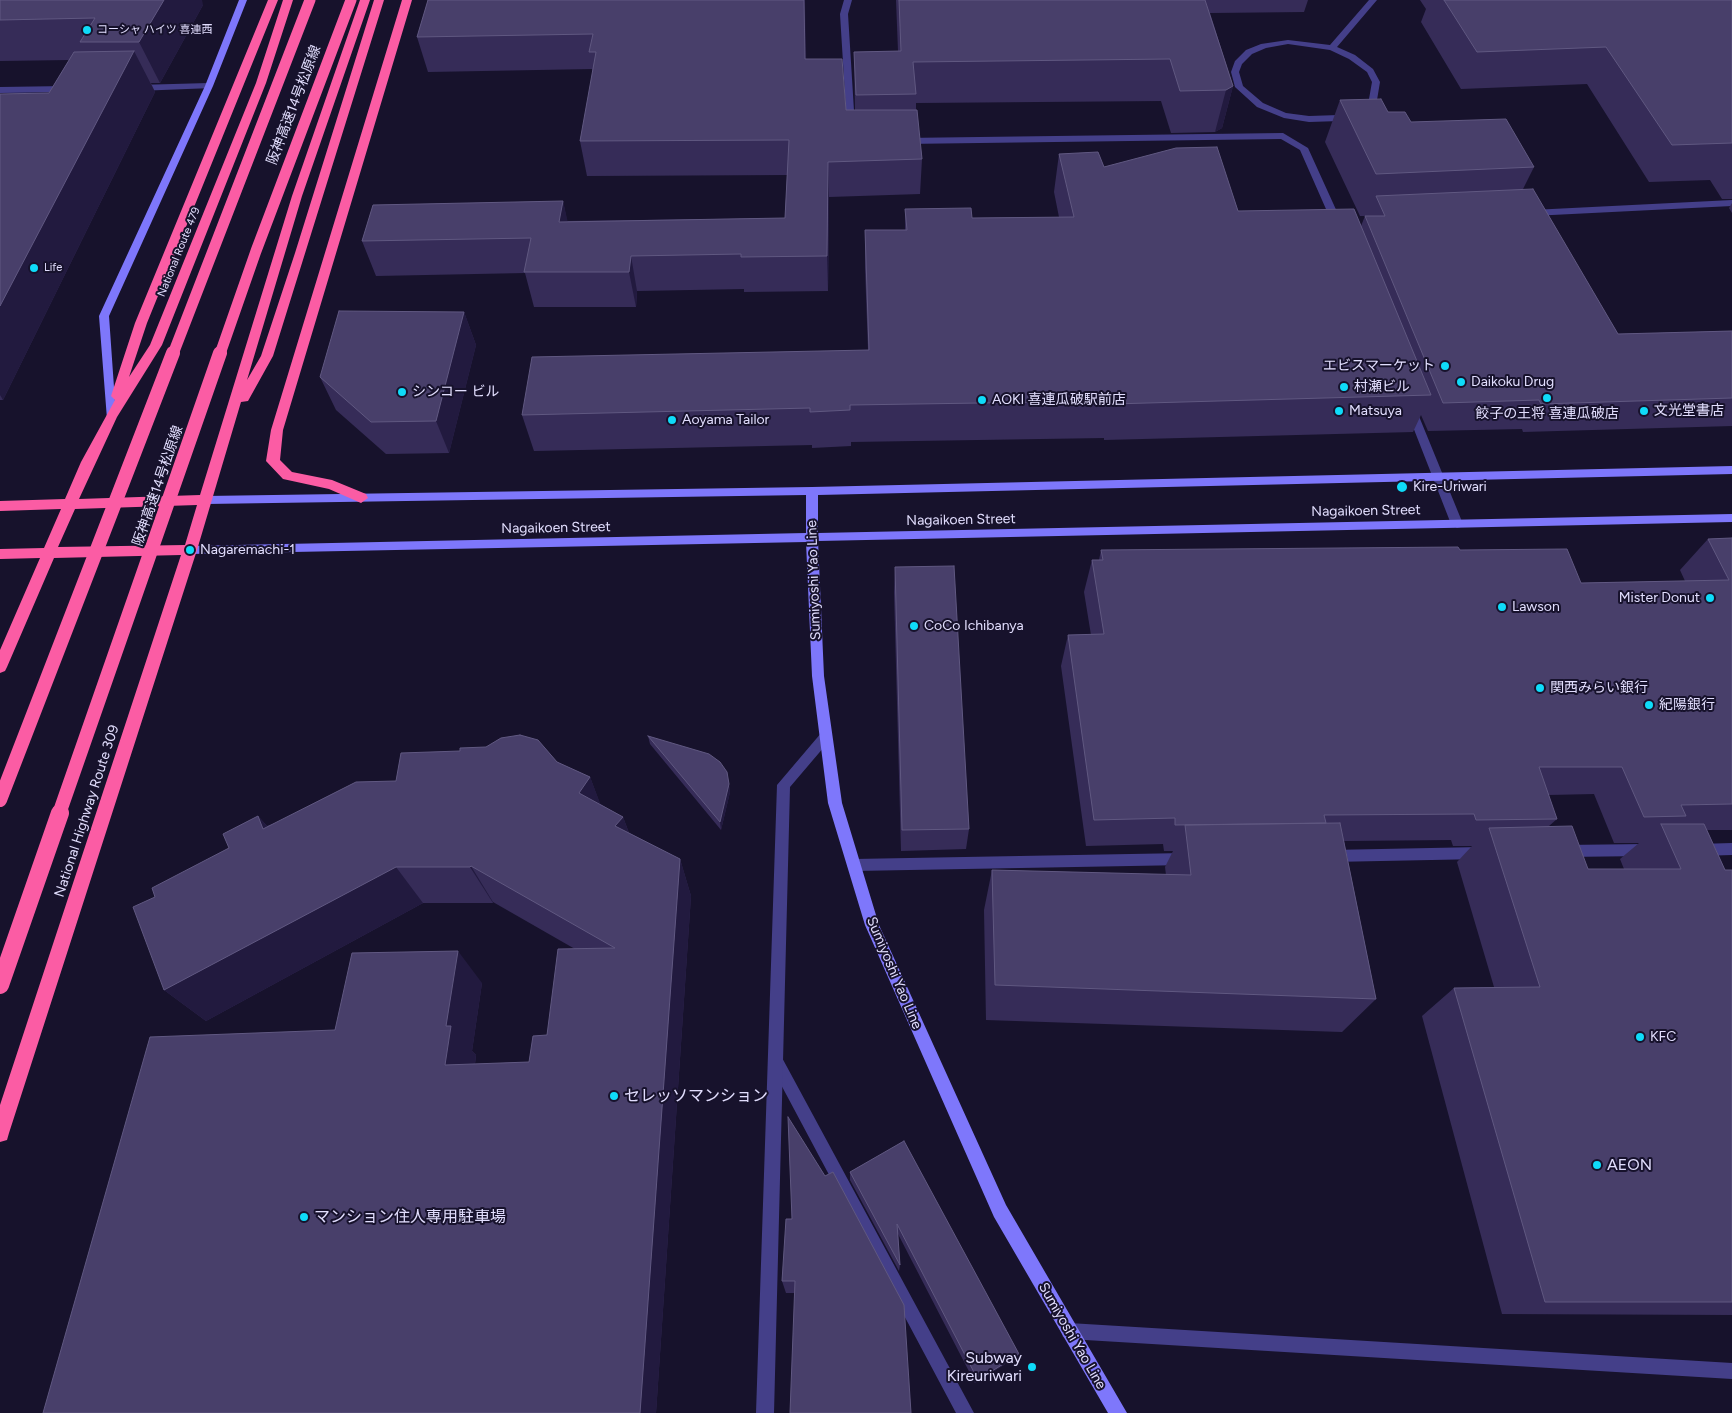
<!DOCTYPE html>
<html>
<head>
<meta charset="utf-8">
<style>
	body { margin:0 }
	canvas { display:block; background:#17122c }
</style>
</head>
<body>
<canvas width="1732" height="1413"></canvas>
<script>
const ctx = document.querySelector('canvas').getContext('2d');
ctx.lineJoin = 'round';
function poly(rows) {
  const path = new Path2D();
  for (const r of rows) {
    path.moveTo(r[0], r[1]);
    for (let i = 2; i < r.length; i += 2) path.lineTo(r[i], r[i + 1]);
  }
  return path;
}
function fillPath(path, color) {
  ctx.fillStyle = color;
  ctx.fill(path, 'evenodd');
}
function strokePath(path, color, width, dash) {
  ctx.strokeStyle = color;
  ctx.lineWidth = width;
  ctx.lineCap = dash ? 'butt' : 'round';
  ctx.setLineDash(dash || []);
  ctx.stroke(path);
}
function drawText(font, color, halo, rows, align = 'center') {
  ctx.font = font + ' Figtree,"Noto Sans JP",sans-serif';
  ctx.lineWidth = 4;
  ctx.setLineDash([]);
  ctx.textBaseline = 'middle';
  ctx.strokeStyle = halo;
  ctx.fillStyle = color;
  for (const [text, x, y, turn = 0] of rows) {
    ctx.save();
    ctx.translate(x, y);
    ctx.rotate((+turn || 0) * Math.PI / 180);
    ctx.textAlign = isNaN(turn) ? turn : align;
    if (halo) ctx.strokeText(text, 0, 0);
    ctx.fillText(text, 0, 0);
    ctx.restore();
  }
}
fillPath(poly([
	[1732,843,1732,855,1699,856,1694,854,1692,850,1694,846,1699,844,1732,843],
	[1646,844,1651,846,1653,850,1651,854,1646,856,1564,857,1559,855,1557,851,1559,847,1564,845,1646,844],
	[1481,847,1486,849,1488,853,1486,857,1481,859,1331,862,1326,860,1324,856,1326,852,1331,850,1481,847],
	[1186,853,1191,855,1193,859,1191,863,1186,865,854,871,849,869,847,865,849,861,854,859,1186,853],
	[775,1052,780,1054,974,1413,956,1413,770,1064,768,1059,770,1054,775,1052]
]), '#443f89');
fillPath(poly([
	[844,0,852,0,848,14,855,127,851,130,847,127,840,14,844,0],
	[1369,0,1377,0,1337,47,1355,55,1373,69,1380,82,1377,100,1364,113,1340,121,1309,122,1284,118,1257,107,1235,87,1231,72,1235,61,1246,50,1261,44,1288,40,1330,45,1369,0],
	[1288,44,1330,50,1349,59,1367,72,1372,82,1369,99,1358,109,1339,115,1309,116,1286,113,1263,103,1243,86,1239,72,1242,64,1252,54,1266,48,1288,44],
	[209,83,212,84,212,88,137,91,133,88,137,85,209,83],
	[0,87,67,86,71,89,67,92,0,93,0,87],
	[1283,133,1308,148,1343,225,1341,227,1335,227,1333,225,1300,150,1281,139,904,144,900,141,904,138,1283,133],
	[1732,200,1732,206,1532,216,1527,213,1532,210,1732,200],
	[1411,405,1416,409,1463,524,1461,527,1457,528,1451,524,1406,409,1411,405],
	[826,731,830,732,832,736,830,740,790,787,774,1413,756,1413,777,785,822,732,826,731],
	[1069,1323,1732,1363,1732,1379,1069,1339,1063,1337,1061,1331,1063,1325,1069,1323]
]), '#443f89');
fillPath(poly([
	[239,0,247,0,213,86,109,316,116,416,111,420,107,419,99,316,205,86,239,0],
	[1732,466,1732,474,818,495,818,533,1732,514,1732,522,818,541,824,676,842,803,879,925,1006,1205,1127,1413,1108,1413,994,1217,865,925,828,803,812,676,806,542,190,554,184,550,190,546,806,533,806,495,206,504,200,500,206,496,812,487,1732,466]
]), '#7e77fb');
fillPath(poly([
	[268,0,278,0,147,323,129,377,150,345,256,83,283,0,293,0,266,83,162,345,117,417,79,499,200,495,292,196,360,0,370,0,302,196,247,380,261,356,295,253,374,0,384,0,273,356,248,401,241,402,197,550,9,1133,7,1140,0,1142,0,1105,181,555,54,558,7,667,5,671,0,673,0,650,40,558,0,559,0,549,44,548,61,509,0,511,0,501,65,499,81,462,115,400,111,396,135,323,268,0],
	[197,505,185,545,58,547,75,509,197,505],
	[402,0,412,0,283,430,280,460,292,472,332,480,366,494,368,498,361,503,329,489,283,479,266,461,271,430,402,0]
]), '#fb5ca4');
strokePath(poly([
	[173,354,310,0],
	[220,354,256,251,351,0]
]), '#fb5ca4', 11);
strokePath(poly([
	[0,800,173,353],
	[59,814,220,353]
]), '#fb5ca4', 14);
strokePath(poly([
	[0,985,60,813]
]), '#fb5ca4', 18);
fillPath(poly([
	[0,0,203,5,160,83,151,83,155,92,3,400,0,400,0,94,49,93,69,60,0,61],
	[428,0,806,59,846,110,855,110,854,52,898,51,896,0,1308,0,1304,12,1210,13,1233,86,1222,128,1215,132,1171,133,1161,101,916,103,916,110,922,159,920,194,829,197,828,291,744,292,744,289,637,291,636,307,534,307,525,273,376,276,362,241,563,201,567,221,785,218,787,175,587,176,580,141,593,71,592,69,428,72,417,37],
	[1420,0,1732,0,1732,199,1722,199,1710,180,1649,182,1587,84,1461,89,1421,22,1426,9],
	[1340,100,1388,112,1411,122,1534,167,1523,189,1618,334,1732,331,1732,426,1523,432,1522,429,1428,431,1421,415,1413,432,1104,440,1104,438,851,442,851,446,812,448,812,445,534,451,522,415,868,350,865,268,865,230,905,230,905,209,972,218,1059,217,1054,192,1059,154,1104,167,1238,211,1361,226,1365,216,1368,216,1360,216,1325,142],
	[1732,203,1732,213,1729,208],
	[464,312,476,345,449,453,386,454,336,410,320,377],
	[1732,538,1732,830,1707,830,1725,870,1732,870,1732,1315,1502,1314,1422,1016,1454,988,1494,987,1457,862,1472,846,1453,846,1451,840,1344,841,1376,999,1342,1032,986,1020,984,910,992,870,1166,875,1165,867,1173,851,1164,851,1163,844,1086,846,1061,666,1068,635,1091,635,1084,592,1092,560,1099,560,1101,550,1460,550,1581,583,1685,581,1680,570,1708,539],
	[1594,794,1614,843,1639,843,1620,859,1624,869,1588,869,1549,826,1557,819,1548,795],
	[895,567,969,829,966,849,901,851,894,592],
	[648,736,727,772,730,792,721,830,650,744],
	[557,762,590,777,600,804,623,817,629,833,680,859,691,896,656,1413,43,1413,335,1030,482,983,472,1051,476,1055,475,1064,529,1062,547,1035,575,949,493,902,493,903,423,903,206,1021,164,990,155,897,229,848,258,816,267,826,396,781],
	[850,1172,1019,1354,1015,1358,975,1383,898,1234,900,1265,899,1271,850,1180],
	[825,1176,794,1293,786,1293,782,1281,792,1219]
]), '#362c58');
fillPath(poly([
	[164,0,202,0,203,5,160,83,139,42],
	[804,0,805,0,807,94,805,59],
	[134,51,155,92,3,400,0,395,0,306],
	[1233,86,1222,128,1215,132,1226,90],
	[828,162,829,197,828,291,827,256],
	[563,201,571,236,559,222],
	[631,256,637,291,636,307,629,272],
	[464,312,476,345,449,453,436,421],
	[590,777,605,816,579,793],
	[729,784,730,792,721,830,720,822],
	[258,816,292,854,263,829],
	[623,817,637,855,615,826],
	[680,859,691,896,656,1413,640,1413],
	[471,866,493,902,493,903,470,867],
	[396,867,423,903,206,1021,164,990],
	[458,951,482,983,472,1051,476,1055,471,1092,445,1065,446,1026],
	[1019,1354,1015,1358,975,1383,978,1380]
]), '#221a3f');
const building = poly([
	[0,0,164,0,139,42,80,42,95,18,0,20,0,0],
	[428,0,804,0,805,59,842,59,846,110,917,110,922,159,828,162,827,256,741,257,741,254,631,256,629,272,524,272,531,238,362,241,373,205,563,201,559,222,785,218,789,140,580,141,596,52,589,52,593,34,417,37,428,0],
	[899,0,1205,0,1233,86,1226,90,1180,91,1170,59,913,62,916,94,856,95,854,52,901,51,899,0],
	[1444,0,1732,0,1732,143,1672,145,1606,47,1477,52,1444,0],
	[134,51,0,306,0,94,49,93,74,52,134,51],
	[1381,99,1388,112,1405,112,1411,122,1506,119,1534,167,1376,174,1340,100,1381,99],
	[1217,147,1238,211,1354,209,1431,395,1112,404,1112,401,850,405,850,410,810,412,810,408,522,415,532,357,869,350,865,230,907,230,905,209,971,208,972,218,1074,217,1059,154,1098,152,1104,167,1176,148,1217,147],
	[1533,189,1618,334,1732,331,1732,398,1541,404,1539,400,1443,403,1365,216,1385,216,1376,196,1533,189],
	[339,311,464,312,436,421,371,422,320,377,339,311],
	[1732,538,1732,804,1681,805,1686,816,1644,817,1622,767,1539,767,1557,819,1476,820,1474,814,1324,815,1326,823,1175,825,1175,818,1094,820,1068,635,1104,634,1092,560,1103,560,1101,550,1458,547,1460,550,1567,549,1581,583,1729,580,1708,539,1732,538],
	[954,566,969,829,902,830,895,567,954,566],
	[520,735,538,740,557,762,590,777,579,793,623,817,615,826,680,859,640,1413,43,1413,150,1037,335,1030,352,953,458,951,446,1026,451,1026,445,1065,529,1062,533,1036,547,1035,558,949,615,948,471,866,470,867,396,867,164,990,133,907,155,897,152,888,229,848,223,834,258,816,263,829,356,782,396,781,401,753,460,751,460,748,486,747,501,738,520,735],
	[648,736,709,754,720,762,727,772,729,784,720,822,648,736],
	[1340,823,1376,999,995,985,992,870,1191,875,1185,825,1340,823],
	[1661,824,1704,824,1725,870,1732,870,1732,1302,1545,1302,1454,988,1540,987,1489,828,1572,826,1588,869,1681,869,1661,824],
	[788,1117,825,1176,833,1172,904,1305,911,1413,790,1413,795,1281,782,1281,786,1219,792,1219,788,1117],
	[904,1141,1019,1354,978,1380,897,1224,900,1265,850,1172,904,1141]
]);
fillPath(building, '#483f6a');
strokePath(building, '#605881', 1);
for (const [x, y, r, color] of [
	[87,30,5,"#0fdbf9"],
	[34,268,5,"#0fdbf9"],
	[1445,366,5,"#0fdbf9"],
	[1461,382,5,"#0fdbf9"],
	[1344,387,5,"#0fdbf9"],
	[402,392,5,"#0fdbf9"],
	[1547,398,5,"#0fdbf9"],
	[982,400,5,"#0fdbf9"],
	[1339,411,5,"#0fdbf9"],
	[1644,411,5,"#0fdbf9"],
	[672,420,5,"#0fdbf9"],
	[1402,487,6,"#0fdbf9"],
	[190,550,5,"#0fdbf9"],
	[1710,598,5,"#0fdbf9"],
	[1502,607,5,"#0fdbf9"],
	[914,626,5,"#0fdbf9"],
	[1540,688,5,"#0fdbf9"],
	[1649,705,5,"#0fdbf9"],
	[1640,1037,5,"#0fdbf9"],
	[614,1096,5,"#0fdbf9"],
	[1597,1165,5,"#0fdbf9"],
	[304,1217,5,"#0fdbf9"],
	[1032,1367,5,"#0fdbf9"]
]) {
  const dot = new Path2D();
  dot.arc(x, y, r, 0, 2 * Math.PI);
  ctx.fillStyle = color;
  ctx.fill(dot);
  strokePath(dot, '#17122c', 2);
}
drawText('11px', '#e2defe', '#17122c', [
	["コーシャ ハイツ 喜連西",97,30],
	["Life",44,268]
], 'left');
drawText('11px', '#e2defe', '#17122c', [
	["National Route 479",179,252,-68]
]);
drawText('14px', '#e2defe', '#17122c', [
	["阪神高速14号松原線",294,105,-69],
	["阪神高速14号松原線",158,486,-71],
	["Nagaikoen Street",1366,511,-1],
	["Nagaikoen Street",961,520,-1],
	["Nagaikoen Street",556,528,-1],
	["Sumiyoshi Yao Line",814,580,-92],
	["National Highway Route 309",87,811,-72],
	["Sumiyoshi Yao Line",894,973,67],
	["Sumiyoshi Yao Line",1072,1336,60]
]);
drawText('14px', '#e2defe', '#17122c', [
	["エビスマーケット",1435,366,"right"],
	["Daikoku Drug",1471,382],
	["村瀬ビル",1354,387],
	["シンコー ビル",412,392],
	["AOKI 喜連瓜破駅前店",992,400],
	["Matsuya",1349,411],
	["文光堂書店",1654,411],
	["餃子の王将 喜連瓜破店",1547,414,"center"],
	["Aoyama Tailor",682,420],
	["Kire-Uriwari",1413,487],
	["Nagaremachi-1",200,550],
	["Mister Donut",1700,598,"right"],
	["Lawson",1512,607],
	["CoCo Ichibanya",924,626],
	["関西みらい銀行",1550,688],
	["紀陽銀行",1659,705],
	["KFC",1650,1037]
], 'left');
drawText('16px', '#e2defe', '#17122c', [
	["セレッソマンション",624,1096],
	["AEON",1607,1165],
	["マンション住人専用駐車場",314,1217],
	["Subway",1022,1358,"right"],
	["Kireuriwari",1022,1376,"right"]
], 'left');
</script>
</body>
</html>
